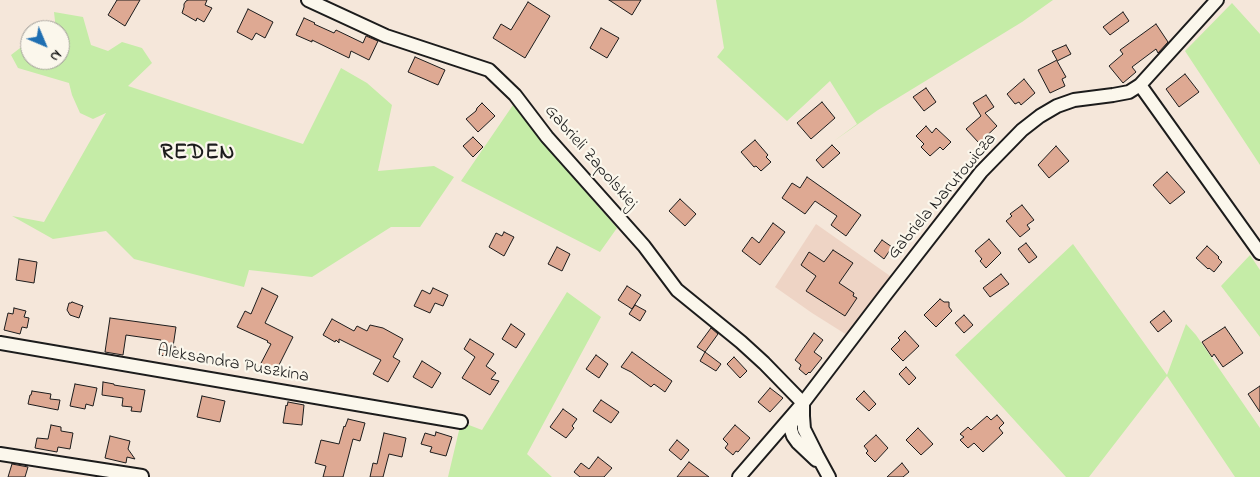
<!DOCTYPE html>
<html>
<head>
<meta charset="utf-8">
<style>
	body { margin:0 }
	#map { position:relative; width:1260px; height:477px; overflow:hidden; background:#f5e7da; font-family:"Indie Flower",sans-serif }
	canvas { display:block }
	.north { position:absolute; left:20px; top:20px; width:50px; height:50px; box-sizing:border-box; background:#fbf7ec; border:1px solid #a29f99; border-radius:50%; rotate:135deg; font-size:14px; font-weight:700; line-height:20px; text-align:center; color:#1c1c1c }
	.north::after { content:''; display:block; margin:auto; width:18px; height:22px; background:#1f6fb2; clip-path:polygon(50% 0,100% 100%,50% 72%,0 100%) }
</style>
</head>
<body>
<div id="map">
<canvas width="1260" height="477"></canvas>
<div class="north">N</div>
</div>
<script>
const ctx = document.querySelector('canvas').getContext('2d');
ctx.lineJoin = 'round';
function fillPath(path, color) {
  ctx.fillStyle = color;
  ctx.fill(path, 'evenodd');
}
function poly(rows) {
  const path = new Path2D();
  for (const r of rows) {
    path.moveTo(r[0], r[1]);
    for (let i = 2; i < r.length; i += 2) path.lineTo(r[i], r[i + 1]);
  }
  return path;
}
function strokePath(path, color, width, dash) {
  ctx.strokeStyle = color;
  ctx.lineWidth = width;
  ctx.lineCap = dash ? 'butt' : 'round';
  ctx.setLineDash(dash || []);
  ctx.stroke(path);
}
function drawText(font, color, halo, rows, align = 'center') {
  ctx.font = font + ' "Indie Flower",sans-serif';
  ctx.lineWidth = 4.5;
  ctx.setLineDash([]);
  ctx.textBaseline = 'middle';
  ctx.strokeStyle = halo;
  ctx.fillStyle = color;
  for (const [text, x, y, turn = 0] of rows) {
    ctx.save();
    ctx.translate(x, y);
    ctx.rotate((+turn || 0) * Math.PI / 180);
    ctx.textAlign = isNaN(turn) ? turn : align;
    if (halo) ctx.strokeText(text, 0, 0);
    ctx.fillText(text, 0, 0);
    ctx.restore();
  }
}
fillPath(poly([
	[816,224,893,278,847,335,812,313,775,287]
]), '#eed4c5');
fillPath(poly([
	[716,0,1053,0,1022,22,878,110,834,141,857,124,830,81,787,121,717,57,724,48],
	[1232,3,1260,34,1260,165,1185,51],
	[54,12,83,17,91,45,108,51,122,42,142,48,152,63,128,86,303,144,341,68,367,83,392,105,378,171,434,166,454,177,420,227,391,227,312,277,249,270,244,287,134,259,106,231,53,239,12,216,44,222,106,113,93,119,80,113,72,95,69,83,18,68,11,55,24,45,30,46,30,60,60,60,60,30,56,30],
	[513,105,552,153,617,228,600,252,461,181],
	[1073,244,1167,375,1186,324,1196,335,1260,428,1260,477,1235,477,1167,376,1089,477,1066,477,955,355],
	[1250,255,1260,270,1260,337,1221,286],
	[567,292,601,317,527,454,552,477,448,477,461,422,482,430]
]), '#c5eca7');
const building = poly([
	[117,0,140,0,125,26,108,15,117,0],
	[188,0,207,0,205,5,212,8,204,22,197,18,196,21,182,13,184,7,184,4,186,1,188,0],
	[609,0,641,0,632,15,609,0],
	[528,2,550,16,525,58,493,38,501,24,511,30,528,2],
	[248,9,273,22,265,38,256,33,252,40,237,32,248,9],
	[1123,12,1129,21,1110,35,1103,27,1123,12],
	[304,18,315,23,314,24,334,33,336,30,363,43,366,36,378,41,369,60,351,51,349,58,312,40,312,42,296,35,304,18],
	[1156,24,1168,42,1158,53,1156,49,1132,67,1136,72,1123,83,1109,66,1123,54,1120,50,1156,24],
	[601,28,619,38,607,58,590,48,601,28],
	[1066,45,1071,54,1057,61,1066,77,1062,79,1065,86,1050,93,1038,70,1057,60,1052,51,1066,45],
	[415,57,445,70,438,85,408,72,415,57],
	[1185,74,1199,92,1179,107,1166,89,1185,74],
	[1024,79,1035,93,1021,105,1019,102,1015,104,1007,94,1024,79],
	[926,88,936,102,924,111,913,97,926,88],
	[986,95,994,107,985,113,997,126,979,143,966,129,981,116,973,103,986,95],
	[822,102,835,118,811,139,797,123,822,102],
	[482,103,495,116,478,132,466,119,476,111,477,108,482,103],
	[926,126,932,133,936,128,951,142,943,150,940,147,930,156,921,147,924,144,916,136,926,126],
	[473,137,483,147,473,157,463,146,473,137],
	[755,140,768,155,766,157,771,162,761,171,756,166,754,167,741,152,755,140],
	[832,145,840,153,823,168,816,160,832,145],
	[1056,146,1069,161,1049,178,1038,165,1056,146],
	[1167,172,1185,192,1170,204,1153,185,1167,172],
	[807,177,861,215,846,236,831,225,837,216,815,201,805,214,782,198,792,183,800,188,807,177],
	[680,199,696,214,685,226,669,211,680,199],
	[1022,205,1034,220,1027,225,1030,229,1020,237,1006,221,1012,216,1010,214,1022,205],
	[773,223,785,232,760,265,742,251,752,237,759,243,773,223],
	[504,232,514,237,504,256,489,247,496,233,502,236,504,232],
	[989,239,1001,253,986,268,980,261,982,259,975,251,989,239],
	[882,240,892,247,884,259,874,251,882,240],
	[1026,243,1037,257,1029,263,1018,249,1026,243],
	[1207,246,1219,257,1218,258,1222,262,1214,272,1209,268,1208,269,1196,258,1207,246],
	[557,247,570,254,562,271,548,264,557,247],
	[833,250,853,263,839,283,854,293,853,296,857,298,845,316,806,291,816,276,801,265,809,252,824,262,833,250],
	[19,259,37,262,34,283,16,280,19,259],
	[1001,274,1009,284,990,297,983,288,1001,274],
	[627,286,641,295,632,309,618,300,627,286],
	[262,288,278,296,265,323,293,337,274,375,259,367,271,344,267,342,268,341,237,327,245,311,251,314,262,288],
	[433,288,448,295,443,306,435,303,430,313,414,306,422,290,430,294,433,288],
	[940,299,944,302,949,302,949,307,952,311,936,327,924,315,940,299],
	[72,302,83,306,79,318,70,315,67,310,69,303,71,303,72,302],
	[635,305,646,311,640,321,629,314,635,305],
	[14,308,26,311,24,317,29,318,27,328,22,327,20,334,4,330,8,313,13,314,14,308],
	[1164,311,1172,321,1158,332,1150,322,1164,311],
	[964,315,973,325,964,333,955,323,964,315],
	[110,318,176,327,173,347,176,347,174,357,159,355,161,340,126,335,123,355,105,352,110,318],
	[332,319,354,331,357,326,367,331,370,325,383,328,403,339,393,357,400,361,388,382,373,374,381,360,339,339,339,343,336,340,335,342,323,335,332,319],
	[511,324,525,334,516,348,502,339,511,324],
	[1225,327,1243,353,1223,367,1214,354,1212,357,1202,342,1225,327],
	[711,328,718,334,705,352,697,347,711,328],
	[905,331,919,346,903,361,891,349,900,340,898,338,905,331],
	[814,333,823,340,814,352,822,358,810,373,809,372,806,375,799,369,801,365,795,360,814,333],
	[470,339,494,354,486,366,496,373,491,379,499,381,490,395,462,378,475,357,464,349,470,339],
	[632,352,672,381,665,392,654,384,651,387,631,372,621,367,632,352],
	[705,352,721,364,716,371,700,361,705,352],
	[596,355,608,364,599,378,586,369,596,355],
	[734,357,747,371,740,378,727,364,734,357],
	[422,361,441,373,432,388,413,377,422,361],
	[906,367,916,378,909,385,899,374,906,367],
	[103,382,114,384,114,385,145,390,141,412,131,411,132,407,122,406,123,398,102,395,103,382],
	[75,384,97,388,93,406,86,404,85,409,70,406,75,384],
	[1260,386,1260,412,1248,394,1260,386],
	[770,388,783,398,770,412,758,402,770,388],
	[32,391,51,394,50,399,60,400,58,410,28,404,30,395,31,395,32,391],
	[864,391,876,404,869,411,856,399,864,391],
	[202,396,225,401,220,422,197,417,202,396],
	[601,400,619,412,611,423,593,411,601,400],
	[288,402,304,405,302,425,283,423,286,405,287,406,288,402],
	[563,409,577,419,572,426,574,428,566,438,550,427,563,409],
	[997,415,1004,423,999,428,1003,433,983,452,974,443,968,448,960,440,964,437,960,434,968,427,971,430,987,416,991,420,997,415],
	[348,419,365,423,360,441,353,439,343,477,323,477,326,466,315,463,321,440,339,444,344,426,345,427,348,419],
	[51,425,61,427,61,431,73,433,70,449,58,447,57,452,35,448,37,438,48,439,51,425],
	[735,425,750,438,738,452,736,451,733,455,725,448,728,444,723,439,735,425],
	[918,428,933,444,921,455,906,440,918,428],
	[436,432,452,437,446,456,430,452,432,447,421,444,425,433,435,436,436,432],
	[384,433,406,438,402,457,389,454,383,477,370,477,373,463,377,464,384,433],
	[876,435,888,448,875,462,866,453,868,451,864,446,876,435],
	[110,436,130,441,128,449,135,459,127,457,126,463,105,458,110,436],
	[677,440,689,450,681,460,669,450,677,440],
	[598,457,612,468,604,477,580,477,574,472,581,463,589,469,598,457],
	[689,462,709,477,677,477,689,462],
	[902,463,909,472,903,477,887,477,902,463],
	[12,464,28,467,25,477,8,477,12,464]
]);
fillPath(building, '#dea993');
strokePath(building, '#1c1c1c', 1);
const minor = poly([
	[308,0,386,36,489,70,515,95,547,137,644,246,677,290,741,342,764,363,803,403,803,416,804,429,817,455,829,477],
	[1140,85,1260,253],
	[0,343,461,422],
	[795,420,791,418,791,430,793,436,798,443,816,460],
	[0,454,142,476],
	[739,477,803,403,886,294,981,172,1022,130,1040,116,1057,106,1074,100,1113,95,1129,92,1140,85,1217,0]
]);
strokePath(minor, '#1c1c1c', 16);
strokePath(minor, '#fbf7ec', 12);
drawText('18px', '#1c1c1c', '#fbf7ec', [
	["Gabrieli Zapolskiej",590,158,49],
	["Gabriela Narutowicza",943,197,-50],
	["Aleksandra Puszkina",233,365,10]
]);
ctx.letterSpacing = '1px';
drawText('bold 22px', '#1c1c1c', '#fbf7ec', [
	["REDEN",198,154]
]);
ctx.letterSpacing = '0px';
</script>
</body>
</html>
